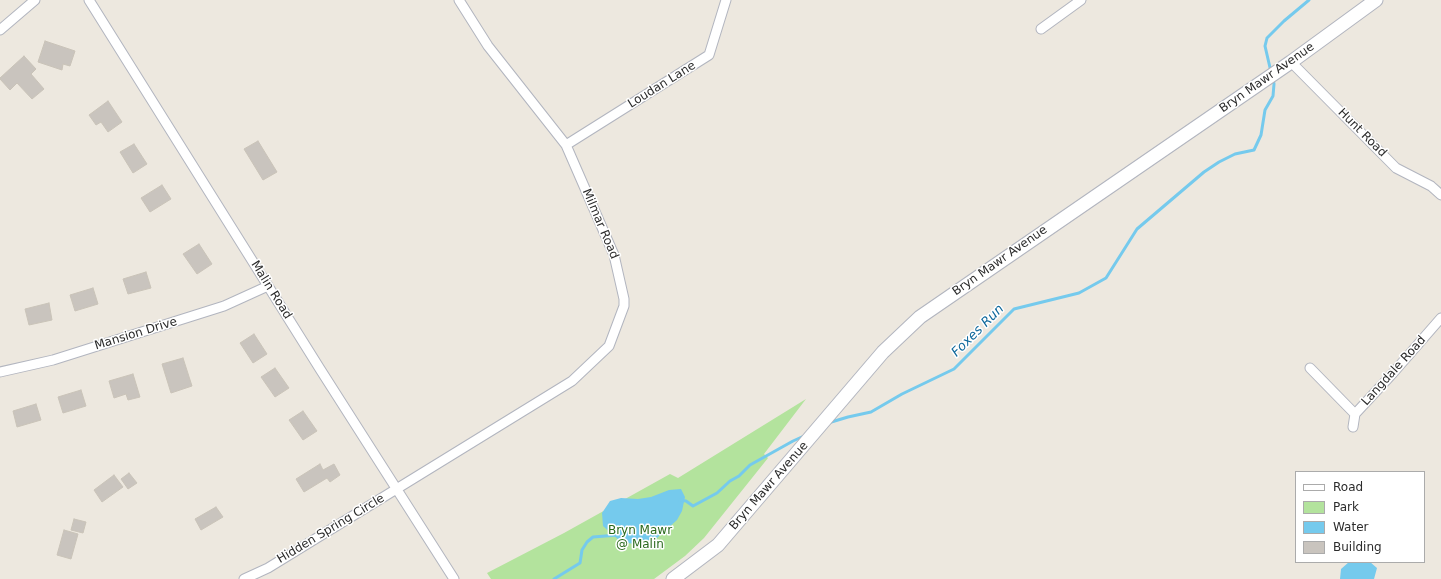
<!DOCTYPE html>
<html>
<head>
<meta charset="utf-8">
<style>
	body { margin:0 }
	#map { position:relative; width:1441px; height:579px; overflow:hidden; background:#ede8df; font-family:"DejaVu Sans",sans-serif }
	canvas { display:block }
	.legend { position:absolute; left:1295px; top:471px; width:130px; height:92px; box-sizing:border-box; background:#fff; border:1px solid #ababab; margin:0; padding:5px 7px; list-style:none; font-size:12px; color:#2c2c2c }
	.legend li { display:flex; align-items:center; gap:8px; height:20px }
	.legend b { width:20px; border:1px solid #ababab }
</style>
</head>
<body>
<div id="map">
<canvas width="1441" height="579"></canvas>
<ul class="legend">
<li><b style="height:5px;background:#fff"></b>Road</li>
<li><b style="height:11px;background:#b3e39d"></b>Park</li>
<li><b style="height:11px;background:#75caed"></b>Water</li>
<li><b style="height:11px;background:#c9c4be"></b>Building</li>
</ul>
</div>
<script>
const ctx = document.querySelector('canvas').getContext('2d');
ctx.lineJoin = 'round';
function fillPath(path, color) {
  ctx.fillStyle = color;
  ctx.fill(path, 'evenodd');
}
function poly(rows) {
  const path = new Path2D();
  for (const r of rows) {
    path.moveTo(r[0], r[1]);
    for (let i = 2; i < r.length; i += 2) path.lineTo(r[i], r[i + 1]);
  }
  return path;
}
function strokePath(path, color, width, dash) {
  ctx.strokeStyle = color;
  ctx.lineWidth = width;
  ctx.lineCap = dash ? 'butt' : 'round';
  ctx.setLineDash(dash || []);
  ctx.stroke(path);
}
function drawText(font, color, halo, rows, align = 'center') {
  ctx.font = font + ' "DejaVu Sans",sans-serif';
  ctx.lineWidth = 3;
  ctx.setLineDash([]);
  ctx.textBaseline = 'middle';
  ctx.strokeStyle = halo;
  ctx.fillStyle = color;
  for (const [text, x, y, turn = 0] of rows) {
    ctx.save();
    ctx.translate(x, y);
    ctx.rotate((+turn || 0) * Math.PI / 180);
    ctx.textAlign = isNaN(turn) ? turn : align;
    if (halo) ctx.strokeText(text, 0, 0);
    ctx.fillText(text, 0, 0);
    ctx.restore();
  }
}
fillPath(poly([
	[806,399,764,454,768,458,704,538,685,556,654,579,491,579,487,573,564,533,670,474,678,478]
]), '#b3e39d');
fillPath(poly([
	[681,489,685,497,682,511,677,520,657,538,635,544,621,542,603,526,602,513,610,501,621,498,638,499,651,497,669,490],
	[1349,562,1370,562,1377,568,1374,579,1340,579,1341,569]
]), '#75caed');
strokePath(poly([
	[1271,72,1265,46,1267,38,1284,21,1309,0],
	[828,423,848,417,871,412,902,394,954,369,1014,309,1079,293,1106,278,1137,229,1204,172,1219,162,1235,154,1254,150,1261,135,1265,110,1273,96,1274,84,1273,78],
	[680,500,686,501,693,506,717,493,730,481,739,476,750,465,793,441,804,436],
	[554,579,580,563,582,550,587,542,593,537,618,535]
]), '#75caed', 3);
const building = poly([
	[45,41,75,51,70,66,63,64,62,70,38,62,45,41],
	[24,56,36,69,31,74,44,89,32,99,17,83,10,90,0,79,0,78,24,56],
	[108,101,122,122,108,132,101,122,96,125,89,115,108,101],
	[258,141,277,172,263,180,244,149,258,141],
	[134,144,147,164,133,173,120,152,134,144],
	[162,185,171,199,150,212,141,198,162,185],
	[199,244,212,264,197,274,183,254,199,244],
	[146,272,151,288,128,294,123,279,146,272],
	[93,288,98,304,75,311,70,295,93,288],
	[49,303,52,320,29,325,25,309,49,303],
	[254,334,267,354,253,363,240,343,254,334],
	[183,358,192,386,171,393,162,364,183,358],
	[275,368,289,388,275,397,261,377,275,368],
	[133,374,140,397,128,400,126,394,114,398,109,381,133,374],
	[81,390,86,406,63,413,58,397,81,390],
	[36,404,41,420,17,427,13,411,36,404],
	[303,411,317,431,303,440,289,420,303,411],
	[320,464,323,470,334,464,340,475,330,482,327,478,304,492,296,479,320,464],
	[129,473,137,483,128,489,121,479,129,473],
	[114,475,123,487,102,502,94,490,114,475],
	[216,507,223,517,201,530,195,519,216,507],
	[74,519,86,522,83,533,71,530,74,519],
	[64,530,78,534,71,559,57,555,64,530]
]);
fillPath(building, '#c9c4be');
strokePath(building, '#c9c3b8', 1);
const minor = poly([
	[89,0,320,369,454,579],
	[1041,29,1081,0],
	[0,30,35,0],
	[1291,62,1396,168,1431,186,1441,195],
	[566,145,709,55,726,0],
	[1310,368,1355,414],
	[0,372,53,360,224,306,268,286],
	[1353,427,1355,414,1393,373,1441,318],
	[244,579,268,568,572,381,609,346,624,306,624,299,614,255,566,145,488,46,459,0]
]);
const secondary = poly([
	[673,579,718,545,883,352,920,317,1291,62,1376,0]
]);
strokePath(minor, '#b2b5bf', 11);
strokePath(secondary, '#b2b5bf', 15);
strokePath(minor, '#fff', 9);
strokePath(secondary, '#fff', 13);
drawText('12px', '#2c2c2c', '#fff', [
	["Bryn Mawr Avenue",1267,78,-35],
	["Loudan Lane",662,85,-32],
	["Hunt Road",1362,133,45],
	["Milmar Road",600,224,67],
	["Bryn Mawr Avenue",1000,261,-35],
	["Malin Road",271,290,58],
	["Mansion Drive",136,334,-17],
	["Langdale Road",1394,371,-48],
	["Bryn Mawr Avenue",769,486,-49],
	["Hidden Spring Circle",331,529,-31]
]);
drawText('12px', '#2a691c', '#fff', [
	["Bryn Mawr",640,531],
	["@ Malin",640,545]
]);
drawText('italic 13px', '#10699c', '#fff', [
	["Foxes Run",978,331,-45]
]);
</script>
</body>
</html>
